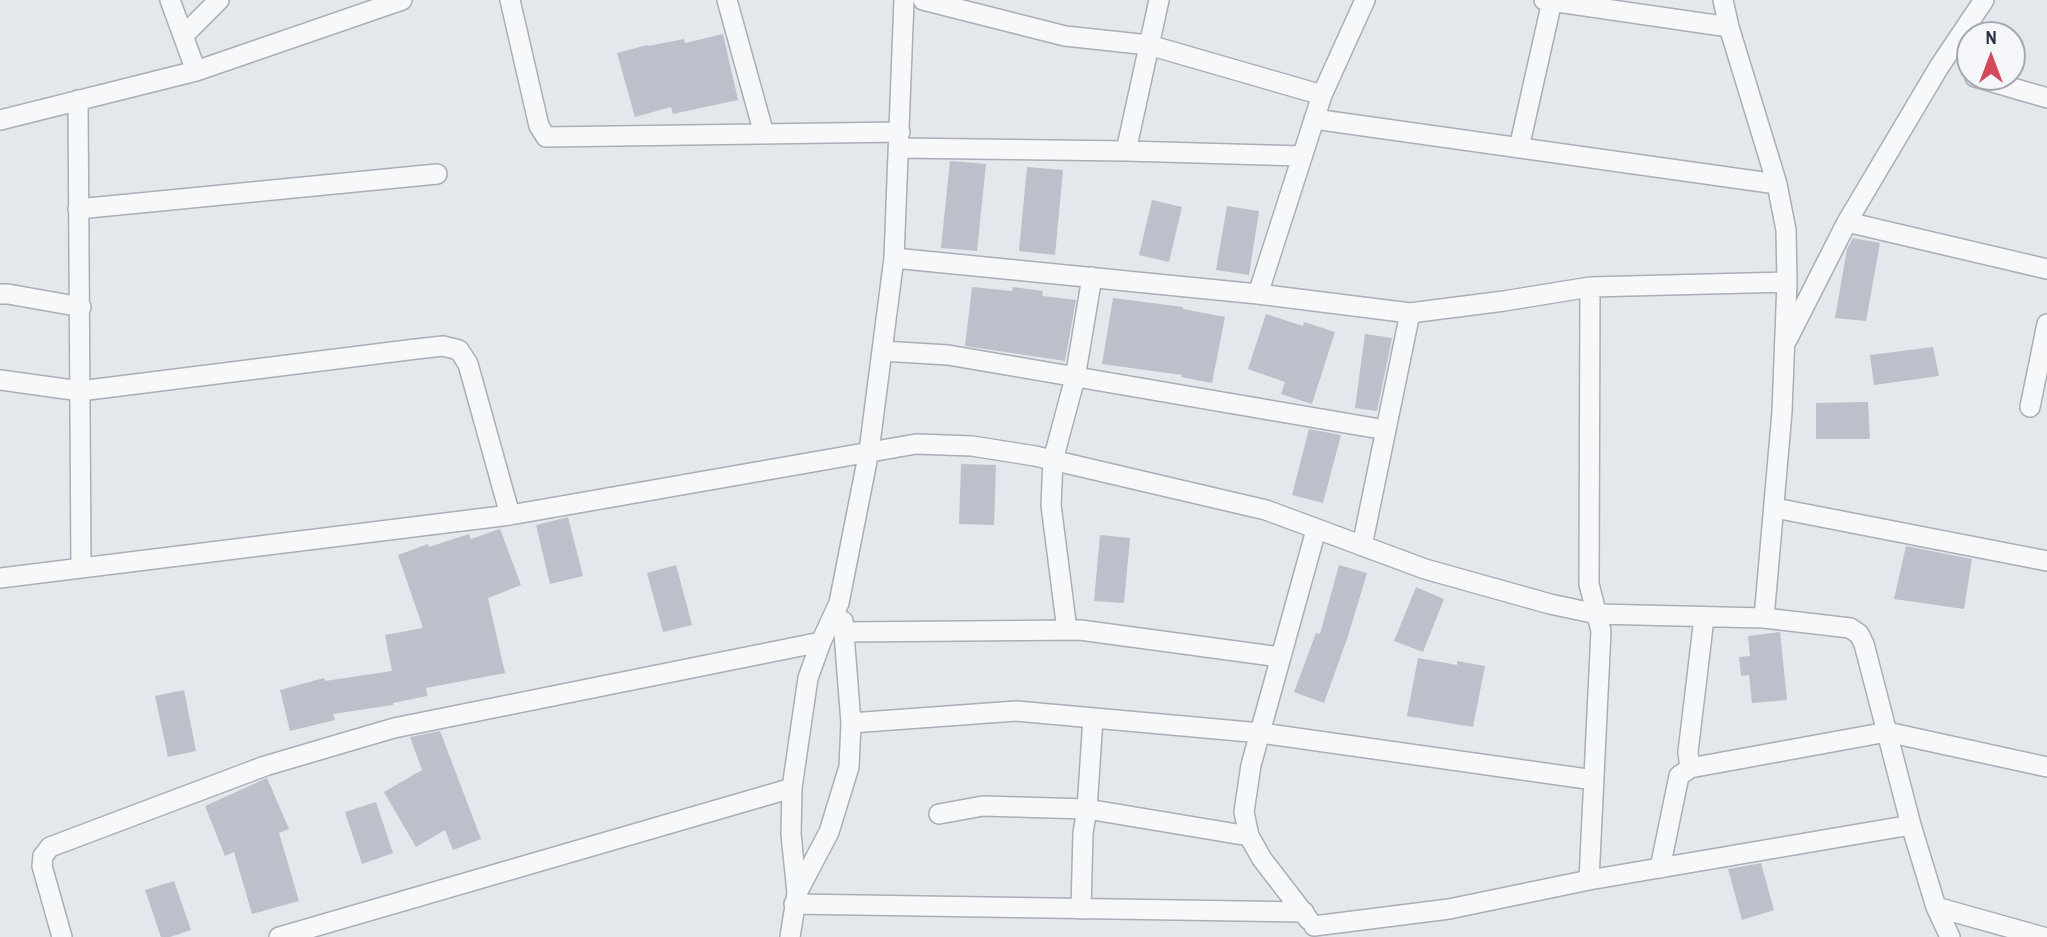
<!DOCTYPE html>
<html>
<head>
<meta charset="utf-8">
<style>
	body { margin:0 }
	#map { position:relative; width:2047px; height:937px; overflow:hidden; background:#e4e7ec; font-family:"Archivo Narrow",sans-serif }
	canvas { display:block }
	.north { position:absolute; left:1956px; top:21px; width:70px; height:70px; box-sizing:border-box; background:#f4f6f9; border:2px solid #a4a8b1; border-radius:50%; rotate:0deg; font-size:19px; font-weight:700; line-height:28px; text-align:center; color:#2b3445 }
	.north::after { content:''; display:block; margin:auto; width:24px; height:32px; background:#d1495b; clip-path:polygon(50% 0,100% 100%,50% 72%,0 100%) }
</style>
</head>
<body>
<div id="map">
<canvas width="2047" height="937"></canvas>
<div class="north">N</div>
</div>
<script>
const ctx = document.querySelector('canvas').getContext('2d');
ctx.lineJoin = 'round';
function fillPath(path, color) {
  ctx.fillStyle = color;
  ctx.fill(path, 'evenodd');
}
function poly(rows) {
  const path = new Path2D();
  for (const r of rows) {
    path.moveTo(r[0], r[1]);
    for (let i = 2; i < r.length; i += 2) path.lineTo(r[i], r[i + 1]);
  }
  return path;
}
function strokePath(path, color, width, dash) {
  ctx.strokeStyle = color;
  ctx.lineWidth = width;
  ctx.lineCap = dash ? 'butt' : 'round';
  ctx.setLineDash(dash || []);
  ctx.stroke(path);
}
fillPath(poly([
	[723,34,738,100,673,114,671,107,635,117,617,53,647,45,648,46,684,39,685,43],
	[950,161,986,164,977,251,941,248],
	[1027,167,1063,170,1055,255,1019,251],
	[1152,200,1182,207,1169,262,1139,255],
	[1227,206,1259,211,1249,275,1216,270],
	[1853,238,1880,243,1866,321,1835,318,1847,249],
	[972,287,1012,291,1013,287,1043,291,1042,296,1076,300,1065,361,965,346],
	[1113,298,1183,307,1183,309,1225,317,1212,383,1181,377,1182,375,1102,364],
	[1266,314,1303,326,1304,322,1335,332,1312,404,1281,394,1285,382,1248,369],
	[1365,334,1392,338,1377,411,1355,408],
	[1933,347,1939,376,1874,385,1870,355],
	[1868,402,1870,439,1816,439,1816,403],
	[1309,429,1341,435,1323,503,1292,495],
	[961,464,996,465,994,525,959,524],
	[568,517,583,576,550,584,536,525],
	[500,529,521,585,488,598,505,673,426,688,427,696,393,703,393,705,333,714,335,720,290,731,280,690,324,678,325,681,392,671,385,635,423,628,398,555,428,544,429,547,469,534,471,539],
	[1100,535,1130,538,1124,603,1094,601],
	[1906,546,1972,559,1964,609,1894,599],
	[676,565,692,625,663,632,647,573],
	[1339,565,1367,573,1348,636,1324,703,1294,692,1316,633,1320,634],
	[1416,587,1444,599,1423,652,1394,641],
	[1780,632,1787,700,1752,703,1749,675,1741,676,1739,657,1750,656,1748,636],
	[1418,658,1457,665,1457,661,1485,666,1473,727,1407,716],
	[184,690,196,751,168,757,155,696],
	[440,731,481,839,453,850,445,830,416,847,384,792,422,770,410,737],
	[267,778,289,829,279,833,299,901,252,914,234,852,225,856,205,806],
	[376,802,393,853,362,864,345,812],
	[1761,863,1774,910,1742,920,1728,869],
	[174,881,191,930,170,937,161,937,145,890]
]), '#bbc0ca');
const minor = poly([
	[170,0,196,71],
	[510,0,539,126,546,137,900,132],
	[727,0,764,134],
	[923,0,1065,36,1149,45,1322,95],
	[1544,0,1729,27],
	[1723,0,1729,27,1777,184,1786,230,1787,282,1782,412,1764,618],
	[184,35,219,0],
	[1975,77,2047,98],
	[78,100,81,568],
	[1314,119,1777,184],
	[0,120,196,71,402,0],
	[900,148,1126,151,1302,156],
	[1519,148,1552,1],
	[1126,151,1159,0],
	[78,209,437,174],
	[1847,222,2047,269],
	[894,258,1258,294,1410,313,1504,301,1590,287,1787,282],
	[0,294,8,294,81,307],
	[1258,294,1322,95,1365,0],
	[1787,340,1847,222,1939,67,1984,0],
	[882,351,948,355,1386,430],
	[0,380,80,391,416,349,443,346,459,350,468,364,510,515],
	[2030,407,2047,324],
	[1775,508,2047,561],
	[1362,546,1410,313],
	[0,578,510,515,916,444,972,446,1035,456,1266,510,1425,569,1550,604,1597,614,1764,618,1850,628,1859,634,1864,644,1911,825,1936,907,1950,937],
	[1067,630,1051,505,1053,460,1075,378,1092,277],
	[845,632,1080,630,1280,657],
	[851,723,1016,711,1261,733,1594,780],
	[1690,768,1688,752,1704,618],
	[939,814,983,806,1087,809,1249,836],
	[1660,868,1679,776,1690,768,1887,732,2047,767],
	[1589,880,1601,631,1589,584,1590,287],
	[797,893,791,834,792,788,802,719,808,678,821,642,839,603,869,451,894,258,904,0],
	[794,904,1304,912],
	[1936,907,2043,937],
	[1081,909,1083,833,1087,809,1093,718],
	[1309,920,1262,859,1249,836,1244,812,1251,765,1316,530],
	[1314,926,1449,909,1589,880,1911,825],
	[62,937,42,866,43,856,50,847,265,766,394,728,821,642],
	[279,937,792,788],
	[790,937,797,893,829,832,849,767,851,723,843,621]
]);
strokePath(minor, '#a9aeb7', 22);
strokePath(minor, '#f7f8fa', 19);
</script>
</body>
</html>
